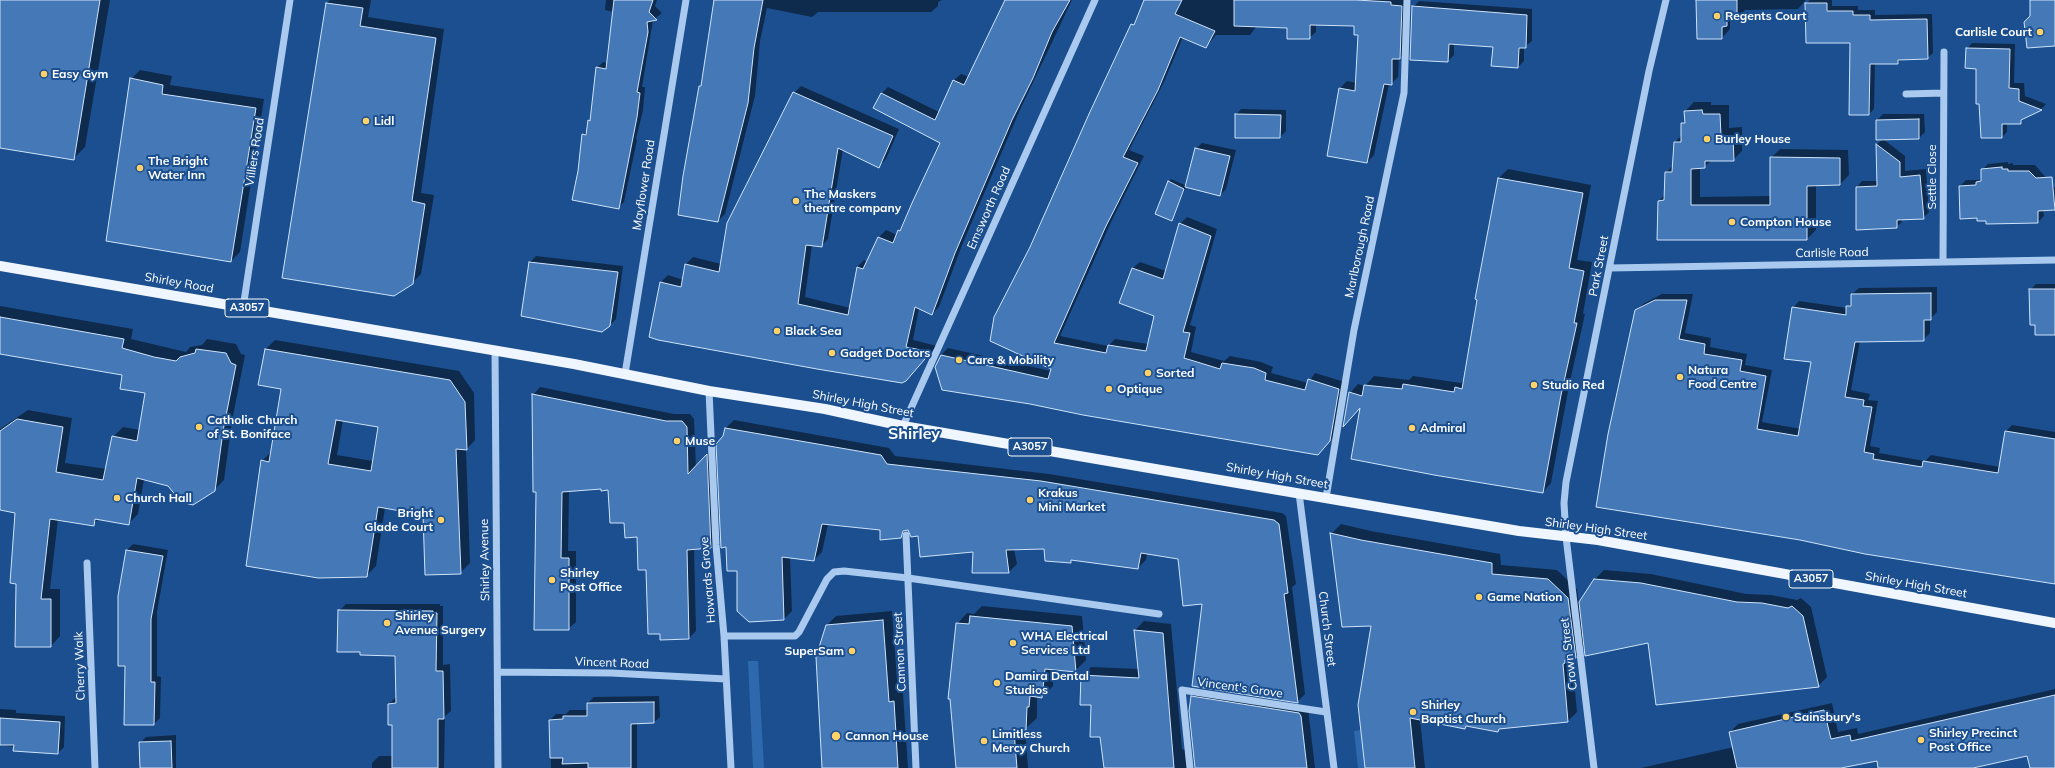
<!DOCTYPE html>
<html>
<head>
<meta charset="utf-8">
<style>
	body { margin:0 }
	canvas { display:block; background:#1b4f8f }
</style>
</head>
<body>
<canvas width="2055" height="768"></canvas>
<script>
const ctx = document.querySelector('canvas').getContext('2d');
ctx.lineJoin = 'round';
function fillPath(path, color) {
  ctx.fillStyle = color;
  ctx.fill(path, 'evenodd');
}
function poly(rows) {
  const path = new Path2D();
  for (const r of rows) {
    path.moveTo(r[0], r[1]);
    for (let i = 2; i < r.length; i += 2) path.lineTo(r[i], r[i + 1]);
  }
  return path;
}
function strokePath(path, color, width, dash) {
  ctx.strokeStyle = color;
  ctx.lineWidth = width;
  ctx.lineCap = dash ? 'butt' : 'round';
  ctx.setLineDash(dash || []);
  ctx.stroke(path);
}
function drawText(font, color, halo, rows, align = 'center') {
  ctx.font = font + ' Mulish,sans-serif';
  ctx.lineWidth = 4;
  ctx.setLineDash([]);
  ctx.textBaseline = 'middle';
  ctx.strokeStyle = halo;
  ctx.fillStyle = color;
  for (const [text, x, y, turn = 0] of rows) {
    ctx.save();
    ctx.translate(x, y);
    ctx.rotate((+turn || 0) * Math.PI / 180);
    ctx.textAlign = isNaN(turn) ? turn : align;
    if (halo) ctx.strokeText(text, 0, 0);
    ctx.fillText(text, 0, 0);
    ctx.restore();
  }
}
fillPath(poly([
	[748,661,758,661,764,768,753,768],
	[1361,730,1365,768,1358,768,1354,731]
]), '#2e69ad');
fillPath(poly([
	[0,0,110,0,85,147,73,159,0,147],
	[330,0,371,0,368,17,444,29,421,193,434,195,421,274,412,283,283,278,327,3],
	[606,0,657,0,655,6,662,13,653,20,642,87,645,87,643,110,636,139,637,140,624,202,618,208,579,171,583,135,588,130,589,121,592,118,597,68,603,62,608,63,614,12,605,10],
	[715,0,942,0,938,2,938,6,931,12,818,12,812,17,767,8,760,41,755,96,725,214,718,221,699,86,702,84],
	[1006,0,1072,0,1019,112,962,245,939,307,932,314,919,308,913,340,937,346,901,382,661,282,668,275,683,280,686,264,693,257,721,264,794,93,801,86,899,129,886,159,879,166,843,149,828,239,821,246,812,245,805,297,850,308,857,267,864,260,867,262,879,237,886,230,897,235,903,227,942,143,881,94,888,87,939,112,954,80,961,74,969,77],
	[1145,0,1408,0,1407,51,1399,58,1398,77,1391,84,1389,84,1374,155,1367,162,1329,156,1340,88,1347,81,1356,83,1359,34,1355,25,1316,24,1316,32,1309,38,1288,27,1257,26,1250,35,1216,35,1206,47,1183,37,1164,82,1129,150,1144,156,1112,220,1060,336,1108,346,1115,339,1148,344,1155,315,1121,302,1133,268,1140,262,1166,271,1180,224,1187,217,1217,229,1190,325,1196,327,1191,352,1224,361,1230,356,1261,362,1273,367,1271,373,1308,383,1315,373,1345,382,1337,433,1325,447,941,355,948,348,1051,371,1031,248],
	[1697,0,1806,0,1798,9,1745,10,1737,19,1730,22,1730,29,1722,38],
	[1810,0,1832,0,1832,6,1858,6,1858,10,1875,10,1875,15,1932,14,1933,53,1927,58,1902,59,1898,63,1875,63,1874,109,1869,114,1851,42,1806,4],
	[1419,1,1532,9,1532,41,1524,47,1524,61,1518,67,1492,65,1494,46,1454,44,1454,55,1448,61,1411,59,1413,7],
	[1972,43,2015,44,2014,83,2024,83,2025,96,2046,104,2041,109,2026,116,2020,123,2007,123,2007,132,2002,137,1977,68,1967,49],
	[140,70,172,76,170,85,264,99,240,252,231,261,131,79],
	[1694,102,1711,102,1711,105,1729,105,1729,128,1742,127,1742,151,1733,160,1712,160,1704,167,1700,167,1700,197,1771,196,1771,158,1780,149,1848,150,1849,175,1840,184,1816,185,1816,230,1807,239,1659,201,1665,194,1666,173,1673,165,1675,142,1682,135,1682,124,1686,120,1685,111],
	[1241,109,1286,110,1286,131,1280,137,1236,115],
	[1883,114,1924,114,1925,132,1919,138,1883,139,1905,156,1905,171,1926,169,1929,212,1923,218,1902,219,1902,222,1896,227,1857,229,1857,187,1862,181,1878,181,1877,144,1883,139,1877,120],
	[1202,143,1236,150,1226,189,1220,195,1186,187,1172,220,1169,182,1171,179,1187,186,1196,149],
	[2008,162,2008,164,2013,163,2013,165,2035,165,2055,188,2055,209,2043,210,2044,216,2038,222,1987,219,1977,217,1960,186,1966,180,1979,180,1982,177,1982,170,1988,164],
	[1508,169,1591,185,1577,260,1592,262,1583,314,1585,314,1569,386,1551,483,1543,492,1361,406,1350,393,1358,384,1365,386,1374,376,1409,380,1413,376,1461,383,1465,379,1478,299,1476,298,1499,178],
	[536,256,623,266,616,319,610,325,522,315,530,262],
	[2036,284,2055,284,2055,334,2036,323,2030,290],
	[1937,287,1937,312,1930,319,1930,333,1923,340,1860,341,1851,390,1870,394,1868,400,1878,401,1870,446,1880,448,1879,453,1925,461,1931,455,2000,467,2006,431,2012,425,2055,432,2055,584,1865,553,1636,311,1643,304,1662,294,1693,294,1685,333,1711,338,1710,347,1747,354,1745,365,1772,370,1762,422,1801,429,1812,362,1793,308,1799,301,1847,308,1852,302,1852,294,1859,288],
	[0,306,133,329,131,339,186,352,190,347,202,345,207,339,236,344,241,354,245,355,232,421,224,480,214,490,169,485,144,479,138,514,128,524,99,519,93,524,58,519,50,589,60,589,60,636,51,646,16,512,0,505,0,429,28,410,72,418,65,463,107,469,113,437,123,427,140,430,146,392,123,374,0,352],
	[275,340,459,371,474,393,475,440,466,450,470,563,460,573,424,514,385,508,376,566,366,576,262,461,271,452,282,388,266,349],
	[343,420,379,426,373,461,337,455],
	[540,387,674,414,690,414,694,419,696,468,714,448,718,540,711,547,694,548,696,631,689,638,647,569,638,536,609,489,602,488,569,491,568,551,576,551,576,622,568,629,537,491,533,395],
	[734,420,889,448,895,456,1049,474,1282,513,1286,516,1296,584,1292,587,1305,694,1297,702,1203,603,1179,559,1147,553,1146,560,1138,568,1074,559,1071,562,1046,560,1045,548,1014,549,1017,564,1009,572,974,551,919,535,908,529,901,537,881,529,828,524,822,552,814,560,790,557,792,611,784,619,749,621,738,570,724,437,726,428],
	[1341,524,1371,531,1500,554,1501,565,1557,570,1577,589,1579,604,1595,579,1604,570,1651,574,1746,594,1771,595,1797,600,1801,598,1811,607,1827,677,1818,686,1649,642,1585,647,1575,657,1572,658,1577,712,1568,721,1501,728,1498,731,1420,719,1425,768,1366,768,1372,625,1343,626,1332,533],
	[133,544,168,550,157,612,157,676,161,677,160,718,154,724,126,665,119,596,127,550],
	[346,604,440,604,440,606,443,606,443,665,450,664,451,711,445,716,444,768,372,768,372,763,379,756,393,756,393,724,389,704,396,697,396,655,361,651,339,611],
	[982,606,1082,616,1086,660,1075,671,1054,669,1053,686,1042,697,1037,698,1037,718,1025,729,1028,768,1031,768,957,768,957,624,967,613,974,614],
	[892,611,898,693,903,693,908,768,823,768,827,625,836,616],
	[1144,621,1171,624,1182,749,1185,750,1187,768,1105,768,1101,736,1082,676,1091,667,1139,669,1135,630],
	[1199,689,1308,708,1315,768,1222,768,1192,697],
	[2055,689,2055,768,2031,768,2028,755,1975,768,1879,768,1878,759,1845,766,1846,768,1641,768,1734,747,1730,732,1738,724,1832,703,1838,732,1857,728,1858,734],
	[659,696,660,717,654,722,637,723,637,768,551,768,550,720,556,714,566,714,570,710,588,710,588,703,594,697],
	[0,709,16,710,16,713,65,716,64,747,58,753,0,745],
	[176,735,176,768,149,768,140,743,146,737]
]), '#0007');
const building = poly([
	[0,0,100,0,74,160,0,148,0,0],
	[614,0,653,0,649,12,657,20,647,22,648,32,637,92,640,93,637,117,619,209,572,200,578,171,582,134,586,135,588,120,590,121,596,67,606,69,614,0],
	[714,0,763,0,754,48,748,103,718,222,678,215,683,176,699,86,701,86,714,0],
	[1005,0,1070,0,1052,32,1033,78,1012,120,955,253,932,315,915,307,906,347,931,352,906,381,902,383,817,369,658,340,649,337,660,282,681,287,685,264,719,272,727,223,793,92,893,136,879,168,838,148,822,247,806,245,798,304,848,315,857,267,863,269,878,237,893,243,898,230,900,231,912,203,940,143,873,108,881,93,935,120,953,80,964,85,1005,0],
	[1144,0,1182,0,1175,14,1215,31,1206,48,1180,37,1158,90,1123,157,1138,163,1105,228,1054,343,1106,353,1108,345,1146,351,1154,316,1119,303,1132,268,1163,279,1179,223,1211,236,1183,332,1190,333,1184,358,1220,369,1222,363,1254,368,1266,373,1265,380,1305,390,1308,379,1339,389,1330,441,1318,455,1083,415,1030,404,942,390,935,367,941,355,1048,379,1051,369,990,341,994,317,1030,247,1089,114,1131,24,1134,25,1144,0],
	[1234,0,1356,0,1391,2,1391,5,1402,6,1400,59,1392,59,1392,85,1384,84,1367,163,1327,156,1339,88,1355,91,1358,35,1354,35,1354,26,1310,25,1310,39,1287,39,1287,28,1234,26,1234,0],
	[1696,0,1737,0,1737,20,1727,20,1727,26,1722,27,1722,39,1697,39,1696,0],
	[2030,0,2055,0,2055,46,2027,48,2024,22,2030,16,2030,0],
	[326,3,363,8,360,26,436,38,412,201,425,204,415,270,413,284,394,296,282,278,326,3],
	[1805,3,1827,3,1827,11,1853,11,1853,15,1870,15,1870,20,1927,19,1928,59,1898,60,1898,64,1870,64,1869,115,1849,115,1850,43,1806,43,1805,3],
	[1412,6,1527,15,1526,48,1519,48,1518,68,1491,66,1493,47,1449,44,1448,62,1410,60,1412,6],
	[1966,48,2010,49,2009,88,2019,89,2019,101,2042,110,2021,120,2021,124,2002,124,2002,138,1981,138,1979,104,1976,104,1976,69,1965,68,1966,48],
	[130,78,163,85,162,94,256,108,231,262,106,241,130,78],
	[1702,110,1703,114,1720,114,1721,136,1733,136,1734,161,1705,161,1705,168,1691,169,1691,205,1770,205,1770,157,1840,158,1840,185,1807,186,1807,240,1657,240,1658,201,1664,200,1665,172,1672,172,1674,142,1681,142,1681,123,1685,123,1684,111,1702,110],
	[1235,114,1281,115,1280,138,1235,138,1235,114],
	[1919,119,1919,139,1876,140,1876,120,1919,119],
	[1876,144,1900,162,1900,177,1920,175,1924,219,1897,220,1897,228,1856,230,1856,187,1877,186,1876,144],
	[1195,148,1230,156,1220,196,1185,187,1195,148],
	[2002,167,2002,169,2008,169,2008,171,2029,171,2036,178,2052,177,2055,210,2038,211,2038,223,1986,224,1986,221,1977,221,1977,218,1960,219,1959,186,1976,185,1976,182,1981,181,1981,169,2002,167],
	[1498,178,1583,193,1569,268,1584,271,1574,323,1577,323,1561,395,1543,493,1434,475,1351,459,1360,408,1343,427,1349,392,1362,396,1364,385,1402,389,1403,384,1454,392,1455,387,1462,389,1477,300,1475,299,1498,178],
	[1168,181,1184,189,1172,221,1155,214,1168,181],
	[529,262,618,272,610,326,602,332,521,316,529,262],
	[2029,289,2055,289,2055,335,2035,335,2035,325,2030,325,2029,289],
	[1931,293,1931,320,1924,320,1924,341,1855,342,1845,397,1864,400,1863,406,1872,407,1864,452,1874,454,1873,459,1922,467,1923,461,1998,473,2005,431,2055,439,2055,584,1865,554,1800,540,1596,507,1608,434,1635,310,1655,300,1687,300,1679,339,1705,344,1704,354,1742,360,1740,371,1766,376,1757,429,1798,436,1811,362,1784,359,1792,307,1846,315,1846,306,1851,306,1851,294,1931,293],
	[0,317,124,339,122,348,154,357,176,361,180,357,195,353,196,349,226,353,231,363,236,365,223,431,215,491,193,505,181,502,168,486,137,478,129,525,95,519,94,526,50,519,41,599,51,599,51,647,15,647,16,584,10,583,15,513,0,510,0,431,17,419,63,427,56,472,103,480,112,436,137,441,145,393,120,389,122,375,0,354,0,317],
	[265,349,450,380,465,402,467,450,456,449,461,574,425,575,423,515,378,507,367,577,318,578,246,566,261,460,269,462,281,389,258,385,265,349],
	[336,420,378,427,371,471,328,464,336,420],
	[532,394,666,421,682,421,687,427,688,474,707,454,711,548,687,550,689,639,660,640,660,634,648,634,646,570,638,570,637,537,625,538,624,523,610,523,608,490,601,491,601,489,562,492,561,558,569,558,569,630,534,630,536,492,533,492,532,394],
	[725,428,881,455,887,464,1041,481,1274,520,1279,524,1288,593,1284,594,1298,703,1192,686,1202,604,1183,606,1178,559,1141,553,1138,569,1071,560,1071,563,1045,561,1044,549,1006,550,1009,573,972,573,973,552,920,557,918,536,911,537,908,530,903,531,901,538,880,540,880,530,822,524,814,561,782,557,784,620,749,622,737,611,737,571,727,571,726,547,721,548,716,444,723,436,725,428],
	[1330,533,1361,540,1492,563,1492,574,1548,579,1568,598,1576,658,1565,660,1565,663,1563,664,1568,722,1499,729,1498,732,1466,726,1465,729,1410,718,1415,768,1365,768,1358,705,1371,626,1342,627,1330,533],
	[126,550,163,556,151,619,151,682,155,682,154,725,124,725,125,666,118,666,118,596,126,550],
	[1594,579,1641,583,1737,602,1762,603,1788,608,1792,606,1803,616,1819,687,1656,705,1648,643,1585,656,1579,602,1594,579],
	[338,610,433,611,433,613,437,613,436,671,443,671,444,719,438,719,438,768,392,768,392,725,388,725,388,704,396,703,395,656,360,655,360,652,337,652,338,610],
	[970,616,1072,626,1076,672,1045,669,1042,698,1030,696,1029,707,1027,707,1026,730,1014,731,1017,768,956,768,950,699,948,699,956,623,969,624,970,616],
	[883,620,889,702,894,701,898,768,822,768,816,657,826,625,883,620],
	[1134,630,1163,633,1174,768,1104,768,1100,737,1090,737,1091,705,1080,705,1081,675,1139,678,1134,630],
	[2055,695,2055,768,2030,768,2027,756,1973,768,1878,768,1877,761,1841,768,1737,768,1729,732,1824,710,1831,739,1850,735,1851,741,2055,695],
	[1191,696,1299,713,1301,716,1307,768,1195,768,1189,711,1191,696],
	[654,702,654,723,631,724,631,768,588,768,588,763,562,764,563,758,550,758,549,720,563,719,563,716,587,716,587,703,654,702],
	[0,718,60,722,58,754,13,751,14,745,0,745,0,718],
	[171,741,172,768,140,768,139,742,171,741]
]);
fillPath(building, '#4478b7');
strokePath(building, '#cfe3fa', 1);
strokePath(poly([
	[1906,94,1943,93],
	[1943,262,1944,52],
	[1610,268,2055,260],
	[243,308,290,0],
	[495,351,498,768],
	[625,374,686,0],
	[709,391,716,545,724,636,731,768],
	[903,426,1095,0],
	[1299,493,1334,768],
	[1326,498,1354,330,1404,93,1407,0],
	[906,535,916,768],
	[87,563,95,768],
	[724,636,795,636,799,632,827,579,834,572,844,571,908,578,1159,614],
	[498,672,611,673,726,679],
	[1190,768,1182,690,1326,712],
	[1594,768,1566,537,1564,503,1566,482,1649,71,1666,0]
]), '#a9c9ee', 7);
strokePath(poly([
	[0,266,574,364,709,391,825,409,903,426,1519,531,1598,540,2055,623]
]), '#f0f6ff', 10);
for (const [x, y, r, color] of [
	[1717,16,4,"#ffd166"],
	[2040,32,4,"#ffd166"],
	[44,74,4,"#ffd166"],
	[366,121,4,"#ffd166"],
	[1707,139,4,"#ffd166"],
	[140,168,4,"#ffd166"],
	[796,201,4,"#ffd166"],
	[1732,222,4,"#ffd166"],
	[777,331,4,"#ffd166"],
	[832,353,4,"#ffd166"],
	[959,360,4,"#ffd166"],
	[1148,373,4,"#ffd166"],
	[1680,377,4,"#ffd166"],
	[1534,385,4,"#ffd166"],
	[1109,389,4,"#ffd166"],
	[199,427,4,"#ffd166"],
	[1412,428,4,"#ffd166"],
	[677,441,4,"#ffd166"],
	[117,498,4,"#ffd166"],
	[1030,500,4,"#ffd166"],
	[441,520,4,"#ffd166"],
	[552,580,4,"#ffd166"],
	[1479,597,4,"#ffd166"],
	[387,623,4,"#ffd166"],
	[1013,643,4,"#ffd166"],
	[852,651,4,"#ffd166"],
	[997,683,4,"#ffd166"],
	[1413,712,4,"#ffd166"],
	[1786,717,4,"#ffd166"],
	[836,736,5,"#ffd166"],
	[1921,740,4,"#ffd166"],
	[984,741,4,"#ffd166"]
]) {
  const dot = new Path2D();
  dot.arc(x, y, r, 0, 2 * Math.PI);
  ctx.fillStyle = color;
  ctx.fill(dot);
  strokePath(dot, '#1b4f8f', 1.5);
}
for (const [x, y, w] of [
	[247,308,44],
	[1030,447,44],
	[1811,579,44]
]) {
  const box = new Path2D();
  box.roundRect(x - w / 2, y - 9, w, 18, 3);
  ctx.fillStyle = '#1b4f8f';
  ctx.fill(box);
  strokePath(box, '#fff', 1);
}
drawText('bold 11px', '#fff', null, [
	["A3057",247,308],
	["A3057",1030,447],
	["A3057",1811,579]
]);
drawText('bold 12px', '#fff', '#1b4f8f', [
	["Regents Court",1725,16],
	["Carlisle Court",2032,32,"right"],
	["Easy Gym",52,74],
	["Lidl",374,121],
	["Burley House",1715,139],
	["The Bright",148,161],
	["Water Inn",148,175],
	["The Maskers",804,194],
	["theatre company",804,208],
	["Compton House",1740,222],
	["Black Sea",785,331],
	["Gadget Doctors",840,353],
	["Care & Mobility",967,360],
	["Natura",1688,370],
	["Food Centre",1688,384],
	["Sorted",1156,373],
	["Studio Red",1542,385],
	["Optique",1117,389],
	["Catholic Church",207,420],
	["of St. Boniface",207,434],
	["Admiral",1420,428],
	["Muse",685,441],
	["Krakus",1038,493],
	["Mini Market",1038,507],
	["Church Hall",125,498],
	["Bright",433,513,"right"],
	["Glade Court",433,527,"right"],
	["Shirley",560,573],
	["Post Office",560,587],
	["Game Nation",1487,597],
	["Shirley",395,616],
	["Avenue Surgery",395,630],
	["WHA Electrical",1021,636],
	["Services Ltd",1021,650],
	["SuperSam",844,651,"right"],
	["Damira Dental",1005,676],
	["Studios",1005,690],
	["Shirley",1421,705],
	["Baptist Church",1421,719],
	["Sainsbury's",1794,717],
	["Shirley Precinct",1929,733],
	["Post Office",1929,747],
	["Limitless",992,734],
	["Mercy Church",992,748],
	["Cannon House",845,736]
], 'left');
drawText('12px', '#fff', '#1b4f8f', [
	["Villiers Road",255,152,-81],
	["Settle Close",1932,177,-90],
	["Mayflower Road",644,185,-81],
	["Emsworth Road",989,208,-66],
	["Marlborough Road",1360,247,-78],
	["Carlisle Road",1832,253,-1],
	["Park Street",1599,266,-79],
	["Shirley Road",179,283,10],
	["Shirley High Street",863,404,11],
	["Shirley High Street",1277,476,10],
	["Shirley High Street",1596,529,8],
	["Shirley Avenue",485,560,-91],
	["Howards Grove",708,580,-95],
	["Shirley High Street",1916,585,10],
	["Church Street",1327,629,83],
	["Cannon Street",900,652,-93],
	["Crown Street",1569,654,-97],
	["Vincent Road",612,663,2],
	["Cherry Walk",80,666,-92],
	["Vincent's Grove",1240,688,8]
]);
drawText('bold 16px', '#fff', '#1b4f8f', [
	["Shirley",914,434]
]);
</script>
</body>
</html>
